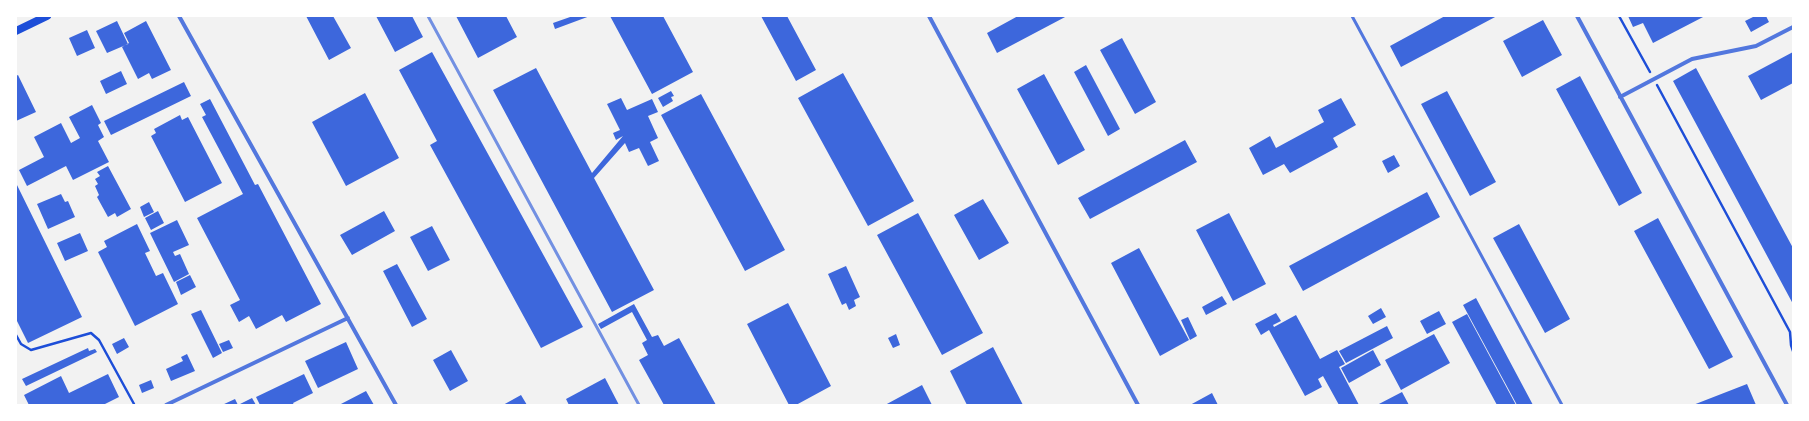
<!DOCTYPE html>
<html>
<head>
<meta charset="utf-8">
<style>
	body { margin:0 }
	#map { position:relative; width:1809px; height:421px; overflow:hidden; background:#f2f2f2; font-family:Lato,sans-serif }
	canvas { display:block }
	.frame { position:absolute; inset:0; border:17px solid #fff; pointer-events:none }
</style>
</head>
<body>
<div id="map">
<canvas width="1809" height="421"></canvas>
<div class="frame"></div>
</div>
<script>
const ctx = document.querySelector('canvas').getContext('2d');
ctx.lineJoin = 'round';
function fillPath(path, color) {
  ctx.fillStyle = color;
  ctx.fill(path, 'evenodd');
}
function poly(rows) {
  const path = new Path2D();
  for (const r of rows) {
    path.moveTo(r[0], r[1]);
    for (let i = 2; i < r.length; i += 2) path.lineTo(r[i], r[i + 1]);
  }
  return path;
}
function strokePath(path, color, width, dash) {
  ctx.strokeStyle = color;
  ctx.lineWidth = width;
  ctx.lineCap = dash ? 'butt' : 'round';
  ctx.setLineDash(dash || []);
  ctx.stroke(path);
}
fillPath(poly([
	[306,16,333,16,351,48,329,60],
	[376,16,412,16,423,37,395,52],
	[456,16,506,16,517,37,478,58],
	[573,16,590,16,555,29,553,23],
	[610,16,663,16,693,72,652,94],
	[761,16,787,16,816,70,796,81],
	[1018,16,1067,16,997,53,987,33],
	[1445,16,1497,16,1401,67,1390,46],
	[1628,16,1705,16,1653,43,1643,23,1633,27],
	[1755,16,1766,16,1769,22,1751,32,1745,21],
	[1543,20,1562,55,1522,77,1503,41],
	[117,21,128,44,107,53,96,31],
	[146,21,171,70,152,79,149,73,138,79,122,47,129,43,124,33],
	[87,30,95,48,77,56,69,38],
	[1122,38,1156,102,1135,114,1100,50],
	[432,52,583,327,541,348,430,145,437,141,399,70],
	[1793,52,1793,83,1761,100,1748,76],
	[1086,65,1120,129,1108,136,1074,72],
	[536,68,592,173,623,136,616,140,613,133,620,130,607,104,621,98,627,110,652,99,658,112,648,116,658,138,650,142,659,161,648,166,639,148,629,152,625,143,594,178,654,290,612,312,493,90],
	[1696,68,1793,248,1793,304,1673,81],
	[121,71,127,84,106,94,100,81],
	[843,73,914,201,868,226,798,98],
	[1044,74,1085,150,1058,165,1017,89],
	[18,75,36,112,16,121,16,76],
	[1580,76,1642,193,1619,206,1556,89],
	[184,82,191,96,111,135,104,121],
	[671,91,674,96,671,97,673,101,663,107,658,98],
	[1447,91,1496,182,1470,196,1421,104],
	[365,93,399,158,346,186,312,122],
	[701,94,785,250,745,271,661,115],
	[1341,98,1356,125,1333,138,1338,147,1290,173,1284,164,1263,175,1249,148,1270,136,1276,148,1324,122,1318,110],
	[210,99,255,185,258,184,321,304,286,322,282,315,256,329,249,316,239,322,230,305,240,300,197,218,243,194,202,117,206,115,200,104],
	[92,105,101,123,98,125,104,137,98,141,109,162,73,180,66,166,27,186,19,170,44,157,34,137,61,123,71,143,80,138,69,117],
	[180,115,182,120,188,117,222,183,185,202,151,136,156,133,154,129],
	[1185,140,1197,162,1090,219,1078,198],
	[1394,155,1400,166,1388,173,1382,161],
	[108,166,131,209,117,217,115,213,108,217,97,197,99,195,95,186,98,184,95,179,100,176,97,172],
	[16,183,82,317,28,343,16,319],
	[1427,192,1440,217,1303,291,1289,266],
	[61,194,65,202,68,201,75,217,48,229,37,204],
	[983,199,1009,243,979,260,954,215],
	[149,202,154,212,144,217,140,207],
	[158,211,164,223,151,230,145,218],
	[384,211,395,231,352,255,340,235],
	[918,213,983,333,942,355,877,235],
	[1229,213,1266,284,1233,301,1196,230],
	[1658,218,1733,357,1709,369,1634,231],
	[177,220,189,245,173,252,175,256,180,254,189,274,174,282,150,233],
	[137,224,150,251,145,253,156,276,163,273,178,304,135,326,98,252,107,247,104,241],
	[1519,224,1570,319,1545,333,1493,238],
	[432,226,450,260,428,271,410,237],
	[80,233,88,251,65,261,57,243],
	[1139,248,1189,340,1160,356,1111,263],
	[397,264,427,319,412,327,383,271],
	[846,266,860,297,854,300,856,306,849,310,846,303,842,305,828,274],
	[190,275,196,287,181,295,176,282],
	[1222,296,1227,304,1206,315,1202,307],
	[1476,298,1533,405,1517,405,1463,305],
	[788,303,831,386,796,405,789,405,747,324],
	[634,304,652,337,658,335,664,346,679,338,716,405,664,405,639,360,648,355,642,343,647,340,632,312,601,329,598,324],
	[1381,308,1386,317,1373,324,1368,316],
	[201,310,222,353,213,358,191,314],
	[1439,311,1446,324,1427,334,1420,321],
	[1276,313,1281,321,1273,325,1274,327,1296,315,1320,359,1337,350,1345,364,1339,367,1359,405,1339,405,1323,376,1318,379,1322,387,1305,396,1269,330,1261,335,1255,324],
	[1467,314,1516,405,1497,405,1452,322],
	[1188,317,1197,336,1190,340,1181,320],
	[1387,326,1393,338,1346,363,1339,351],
	[896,334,900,345,893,348,888,338],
	[1434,334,1450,363,1401,390,1385,360],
	[124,338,129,347,117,354,112,344],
	[229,340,233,348,223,352,219,344],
	[346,342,358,369,318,388,305,361],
	[993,347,1023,405,967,405,950,371],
	[88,348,89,351,95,349,97,352,26,386,22,379],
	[451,350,468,381,450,391,433,360],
	[1373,350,1381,365,1349,383,1341,368],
	[187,354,195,371,171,381,166,369,183,361,181,357],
	[108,374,119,397,103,405,29,405,24,395,61,376,69,393],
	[304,374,313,393,293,403,294,405,260,405,256,397],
	[605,378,619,405,569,405,566,399],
	[151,380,154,388,142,393,139,385],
	[1747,384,1756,405,1693,405],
	[922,385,932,405,885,405],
	[366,391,374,405,339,405],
	[1402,392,1409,405,1377,405],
	[1212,393,1218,405,1190,405],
	[521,395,527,405,503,405],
	[252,398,256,405,238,405],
	[235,399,238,405,222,405]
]), '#3d67dc');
strokePath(poly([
	[1619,16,1650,72],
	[1657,85,1790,332,1791,345,1793,351],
	[16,335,21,344,31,350,91,333,99,340,134,404]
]), '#1d4ed8', 2.5);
strokePath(poly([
	[1352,16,1562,405]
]), '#5277de', 3);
strokePath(poly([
	[179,16,396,405],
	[929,16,1138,405],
	[1577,16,1787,405],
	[1620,97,1692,59,1756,46,1793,27],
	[166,405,348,318]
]), '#5277de', 4);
strokePath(poly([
	[16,31,47,16]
]), '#1d4ed8', 8);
strokePath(poly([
	[428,16,639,405]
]), '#7290e2', 3);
</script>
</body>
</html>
